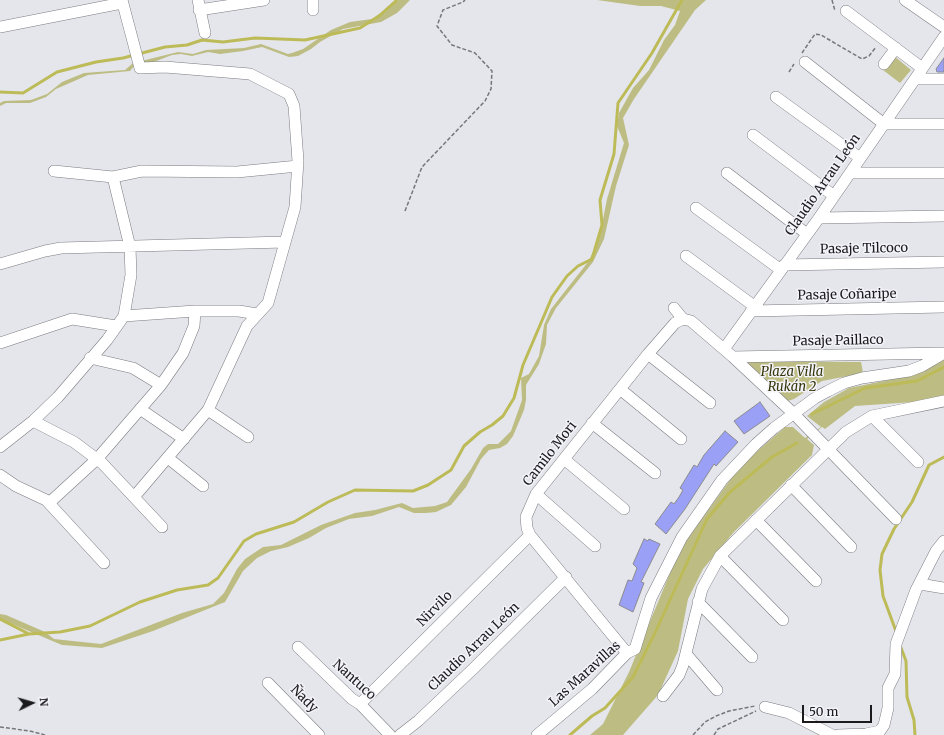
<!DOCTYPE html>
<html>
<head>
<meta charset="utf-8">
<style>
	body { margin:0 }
	#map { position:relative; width:944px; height:735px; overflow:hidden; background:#e5e6ec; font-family:Merriweather,serif }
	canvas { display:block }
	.north { position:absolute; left:12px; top:683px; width:40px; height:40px; -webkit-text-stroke:3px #f3f3f9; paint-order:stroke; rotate:85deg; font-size:11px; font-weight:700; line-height:16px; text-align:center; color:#1b1b1d }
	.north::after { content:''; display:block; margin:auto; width:14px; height:18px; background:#1b1b1d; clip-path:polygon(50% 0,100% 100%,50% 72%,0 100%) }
	.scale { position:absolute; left:802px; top:705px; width:70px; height:18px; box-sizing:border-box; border:2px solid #1b1b1d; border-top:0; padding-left:5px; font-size:12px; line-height:14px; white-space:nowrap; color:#1b1b1d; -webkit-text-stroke:3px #f3f3f9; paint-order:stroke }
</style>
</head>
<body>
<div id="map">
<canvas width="944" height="735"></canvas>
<div class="north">N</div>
<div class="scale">50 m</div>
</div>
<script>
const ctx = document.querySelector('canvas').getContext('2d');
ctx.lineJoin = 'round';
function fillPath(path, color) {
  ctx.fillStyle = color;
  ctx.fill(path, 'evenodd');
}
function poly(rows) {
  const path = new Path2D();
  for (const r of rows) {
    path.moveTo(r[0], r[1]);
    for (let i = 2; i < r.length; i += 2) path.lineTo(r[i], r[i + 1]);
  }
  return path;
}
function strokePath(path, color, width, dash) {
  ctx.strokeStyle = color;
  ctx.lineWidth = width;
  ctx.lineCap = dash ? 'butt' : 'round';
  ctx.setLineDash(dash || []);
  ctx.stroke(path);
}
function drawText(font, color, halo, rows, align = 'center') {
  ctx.font = font + ' Merriweather,serif';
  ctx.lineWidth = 3;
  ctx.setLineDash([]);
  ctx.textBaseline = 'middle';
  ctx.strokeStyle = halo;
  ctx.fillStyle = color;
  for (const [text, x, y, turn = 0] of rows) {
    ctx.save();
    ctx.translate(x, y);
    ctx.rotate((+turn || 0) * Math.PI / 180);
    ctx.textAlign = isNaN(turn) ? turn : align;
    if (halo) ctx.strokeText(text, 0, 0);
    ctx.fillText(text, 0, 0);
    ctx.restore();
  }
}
fillPath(poly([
	[399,0,410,0,397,13,381,22,343,29,320,42,311,49,298,56,289,57,262,47,243,51,220,54,208,52,192,56,181,54,172,55,151,63,136,64,130,71,88,75,56,89,46,97,30,103,6,103,0,106,0,103,4,101,31,100,47,94,62,82,84,73,125,70,133,63,178,52,193,54,206,50,244,48,261,44,288,54,292,53,303,49,331,30,350,22,372,19],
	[597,0,706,0,695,10,634,99,623,118,629,145,616,186,604,239,593,262,556,308,547,325,546,344,539,364,526,385,526,400,524,410,513,436,507,444,500,448,489,450,481,459,466,487,451,505,436,512,426,513,414,513,399,507,372,516,349,519,326,528,309,538,288,547,271,551,257,558,243,571,225,602,153,631,102,648,62,645,0,619,0,614,6,615,45,632,54,639,101,644,182,613,213,604,224,593,237,569,245,559,263,547,281,545,321,525,355,513,375,510,402,503,413,508,435,506,447,502,471,469,483,448,488,444,498,444,511,431,522,400,521,378,529,374,539,356,544,325,551,309,588,262,599,240,607,199,624,143,617,126,619,113,633,88,649,70,664,40,675,25,680,11,661,6,640,6],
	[894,56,911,70,900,83,883,70],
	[944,357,944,397,914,402,855,406,825,429,822,427,807,439,814,445,812,455,734,532,703,569,688,599,678,651,658,695,623,735,590,735,603,724,629,672,680,549,740,466,785,427,793,427,805,438,821,427,807,416,824,402,849,388,903,377],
	[746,361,861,362,863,373,822,381,794,399,788,401]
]), '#bdbd83');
strokePath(poly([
	[0,92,23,93,57,72,96,62,123,58,165,47,187,45,202,40,223,42,255,38,305,40,360,28,379,16,397,0],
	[812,414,865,388,917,381,944,367],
	[0,619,29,634],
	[897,634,883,596,880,570,882,554,894,529,912,502,929,465,944,457],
	[0,640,29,634,60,632,90,626,140,602,177,590,208,585,218,578,244,541,256,534,294,522,328,502,355,490,413,491,428,485,451,470,464,446,480,432,492,425,503,416,514,398,523,365,552,297,567,276,578,266,592,259,602,225,600,200,614,154,618,103,652,53,682,0],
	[900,645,906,661,907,697,914,720,915,735],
	[570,735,592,716,605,708,633,677,654,635,707,519,730,492,772,457,797,443]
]), '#bdbb57', 3);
const building = poly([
	[944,58,944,72,937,72,936,69,944,58],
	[760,402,770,416,744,434,734,421,760,402],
	[725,431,738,442,716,466,714,464,685,509,666,534,655,524,671,502,674,504,679,497,683,490,680,488,694,465,697,467,704,455,725,431],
	[644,539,648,541,649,539,660,544,641,582,644,583,633,612,619,605,628,580,632,581,637,568,633,564,644,539]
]);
fillPath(building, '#9aa0f5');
strokePath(building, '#8a8a8f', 1);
const minor = poly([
	[122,0,140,68,165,67,250,74,289,94,294,106,298,161,295,207,268,303,247,326,208,410,134,497],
	[198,0,205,33],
	[313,0,313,10],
	[905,0,944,27],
	[199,10,264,0],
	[846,11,922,68],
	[0,27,122,3],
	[805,62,884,124,944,124],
	[884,64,896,48],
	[915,79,944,79],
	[776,97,860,158],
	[753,135,834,196],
	[54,171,113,177],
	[727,173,807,234],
	[850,173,944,173],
	[696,208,781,270],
	[819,218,944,216],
	[686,256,754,306],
	[0,264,45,251,61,248,285,242],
	[784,265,944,262],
	[674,308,683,319,691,321,733,357,794,414,896,519],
	[751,311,944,307],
	[124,316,195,311,239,311,257,314],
	[0,343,72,319,116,326],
	[724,349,819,218,944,37],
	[648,354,710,403],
	[733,357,942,353],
	[90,358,133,368,161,385],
	[620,389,681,439],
	[140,409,184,439],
	[208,410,248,437],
	[872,416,918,462],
	[33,421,74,442,102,463,162,527],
	[592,423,655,473],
	[0,447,33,421,58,397,107,340,124,316,131,275,130,247,113,177,142,171,237,172,298,166],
	[168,458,203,486],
	[564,459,624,509],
	[0,475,16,486,46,500,104,563],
	[791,485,851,547],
	[536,494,595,546],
	[49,503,97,459,161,385,183,353,194,326,195,311],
	[756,520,816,581],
	[720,556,783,620],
	[920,584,944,588],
	[698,602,752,657],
	[298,647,352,699,360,704,390,735],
	[627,653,530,535,527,528,526,517,536,494,648,354,675,323,683,319],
	[687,655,717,690],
	[268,683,319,735],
	[663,696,679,675,683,665,702,589,720,556,846,432,872,416,944,401],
	[360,704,530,535],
	[765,707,789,713,832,735],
	[400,735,418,721,473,669,566,577],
	[537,735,592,689,627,653,635,649,651,598,682,537,722,480,756,444,774,428,815,398,828,391,844,383,862,378,909,371,922,366,944,353],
	[838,735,866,734,880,731,884,725,888,708,888,688,895,674,896,644,916,590,936,551,944,541]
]);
strokePath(minor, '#7b7c81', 12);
strokePath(poly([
	[832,0,835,11],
	[802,53,815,34,821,35,862,59,869,56,876,47],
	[789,72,794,64],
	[405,211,422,167,485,101,491,89,492,71,475,53,452,45,437,26,443,10,463,2,465,0],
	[0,727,30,731,45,735],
	[693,735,705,722,716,716,729,711,755,706],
	[714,735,718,729,756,711]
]), '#76777b', 1.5, [4, 2]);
strokePath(minor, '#fff', 11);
drawText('13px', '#1b1b1d', '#f3f3f9', [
	["Claudio Arrau León",823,185,-55],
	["Pasaje Tilcoco",864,249,-1],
	["Pasaje Coñaripe",847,295,-1],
	["Pasaje Paillaco",838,341,-1],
	["Camilo Mori",550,454,-52],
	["Nirvilo",435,609,-45],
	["Claudio Arrau León",474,647,-44],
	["Las Maravillas",585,674,-42],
	["Nantuco",354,680,42],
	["Ñady",304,699,45]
]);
drawText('italic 13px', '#37360b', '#f3f3f9', [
	["Plaza Villa",792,372],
	["Rukán 2",792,387]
]);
</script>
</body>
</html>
